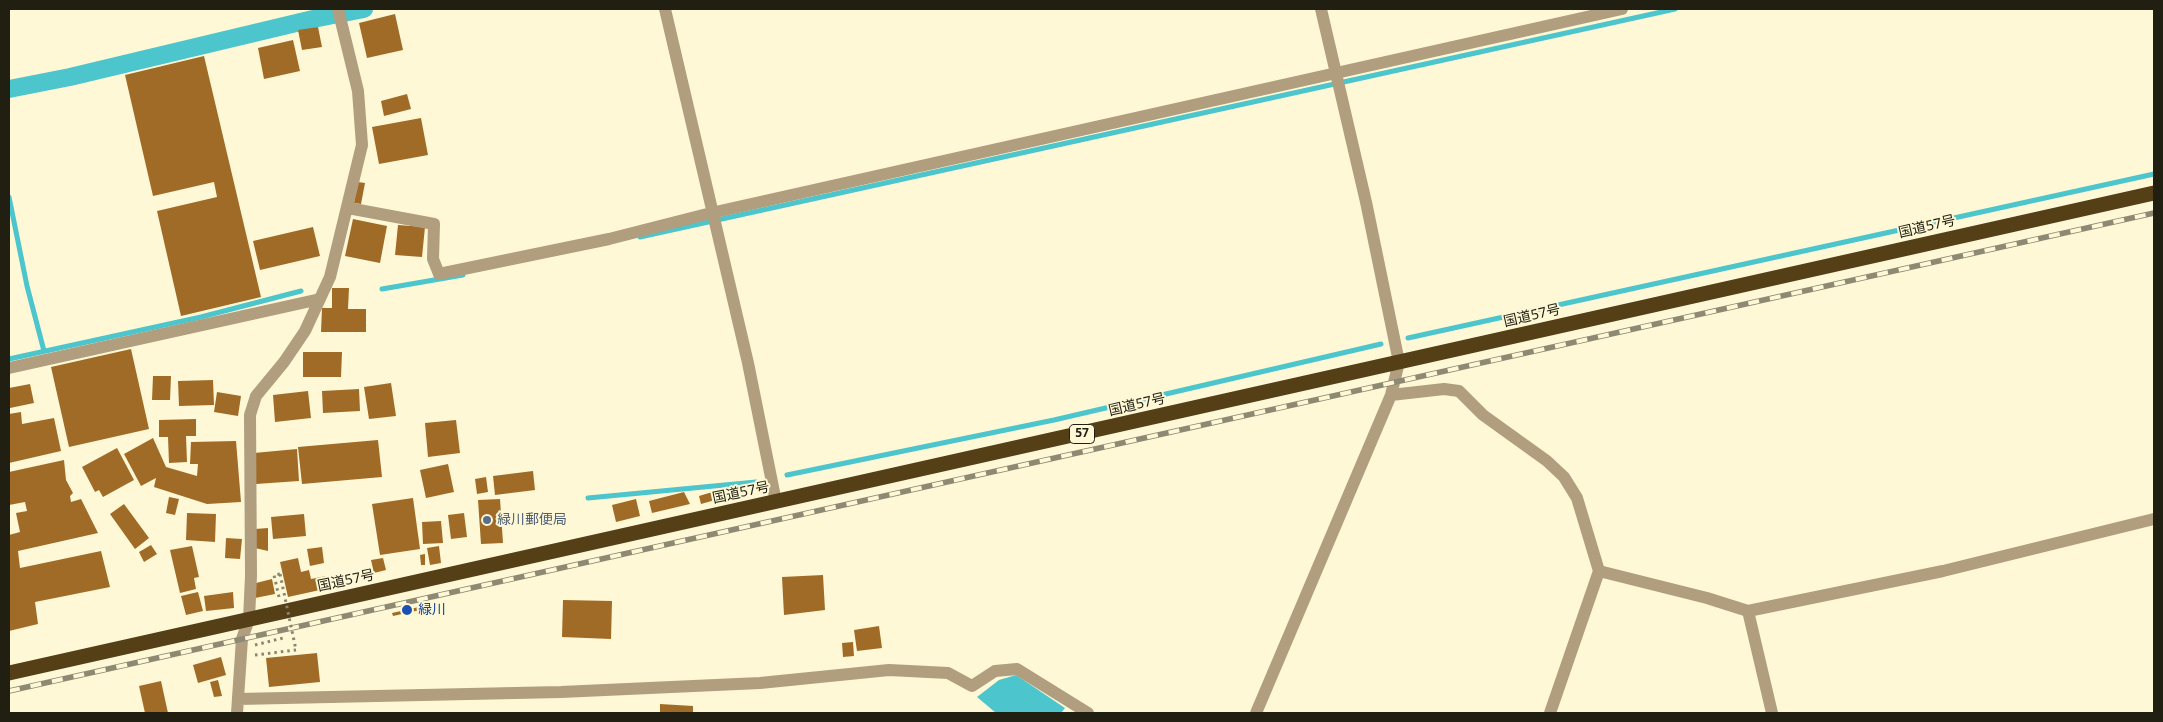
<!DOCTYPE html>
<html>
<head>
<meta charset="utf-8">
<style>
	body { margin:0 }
	#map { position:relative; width:2163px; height:722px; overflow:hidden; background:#fef8d6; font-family:"Noto Sans",sans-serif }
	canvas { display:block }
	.frame { position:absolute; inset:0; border:10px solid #211e12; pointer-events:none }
</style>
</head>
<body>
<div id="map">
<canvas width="2163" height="722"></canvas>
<div class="frame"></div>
</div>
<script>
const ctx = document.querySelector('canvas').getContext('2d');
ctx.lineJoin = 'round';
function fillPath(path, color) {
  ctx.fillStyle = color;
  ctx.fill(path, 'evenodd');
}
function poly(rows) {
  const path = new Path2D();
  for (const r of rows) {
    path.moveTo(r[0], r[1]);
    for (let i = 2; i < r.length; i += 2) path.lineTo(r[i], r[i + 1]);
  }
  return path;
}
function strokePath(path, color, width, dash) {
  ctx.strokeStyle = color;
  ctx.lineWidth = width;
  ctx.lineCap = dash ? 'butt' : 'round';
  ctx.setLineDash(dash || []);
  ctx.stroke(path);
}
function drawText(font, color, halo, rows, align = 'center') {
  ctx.font = font + ' "Noto Sans","Noto Sans JP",sans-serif';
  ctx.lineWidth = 4;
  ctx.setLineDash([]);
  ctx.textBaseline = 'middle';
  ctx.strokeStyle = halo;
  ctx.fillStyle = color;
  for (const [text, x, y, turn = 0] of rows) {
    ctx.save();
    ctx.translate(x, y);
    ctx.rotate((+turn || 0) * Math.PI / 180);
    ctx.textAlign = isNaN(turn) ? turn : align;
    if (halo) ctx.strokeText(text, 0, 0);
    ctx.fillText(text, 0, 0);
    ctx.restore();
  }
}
fillPath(poly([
	[1016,675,1065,708,1061,713,996,713,977,697,999,680]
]), '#4cc5cc');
strokePath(poly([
	[9,197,27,286,44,351],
	[640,237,1675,9],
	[382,289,463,275],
	[1408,338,2154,174],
	[9,359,201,317,301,291],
	[787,475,1054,420,1381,344],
	[588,498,756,482]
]), '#4cc5cc', 5);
strokePath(poly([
	[9,89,70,77,313,19,364,9]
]), '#4cc5cc', 18);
fillPath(poly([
	[395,14,403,50,367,58,359,23],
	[318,27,322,47,302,50,298,30],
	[293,40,300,71,264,79,258,48],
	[204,56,261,297,181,316,157,211,217,197,214,182,153,196,125,75],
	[407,94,411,109,384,116,381,101],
	[421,118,428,155,379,164,372,127],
	[358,182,365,183,361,204,354,203],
	[353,219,387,226,380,263,345,256],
	[398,225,425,227,422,257,395,255],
	[313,227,320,256,260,270,253,241],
	[332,288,349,288,348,309,366,309,366,332,321,332,322,308,332,308],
	[131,349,149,429,69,447,51,367],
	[303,352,342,352,341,377,303,377],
	[153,376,171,376,170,400,152,400],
	[213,380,214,405,179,406,178,381],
	[391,383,396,416,369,419,364,387],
	[30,384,34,403,10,408,9,388],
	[359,389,360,411,323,413,322,391],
	[308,391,311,418,275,422,273,395],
	[217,392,241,396,238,416,214,412],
	[21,412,22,424,54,418,61,451,9,463,9,414],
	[196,419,196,436,186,436,187,462,169,463,168,437,159,437,159,420],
	[456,420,460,453,428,457,425,423],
	[153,438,166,467,197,476,198,464,190,464,191,442,236,441,241,502,207,504,154,487,156,478,141,486,124,454],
	[378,440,382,477,302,484,298,447],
	[117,448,134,480,103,497,99,490,95,492,82,467],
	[297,449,299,481,256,484,254,453],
	[64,460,66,480,73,493,70,496,71,502,81,499,98,533,18,551,20,568,101,551,110,587,35,602,38,624,9,631,9,535,20,532,16,513,27,511,25,502,9,505,9,472],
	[448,464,454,492,426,498,420,470],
	[533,471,535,490,495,495,493,476],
	[486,477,488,492,477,494,475,479],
	[719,490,722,498,701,504,699,496],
	[684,492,690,504,652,513,649,501],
	[169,497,179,499,175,515,166,513],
	[413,498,420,549,380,555,372,504],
	[500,499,503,543,481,544,478,500],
	[636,499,640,516,616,522,612,505],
	[124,504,149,538,135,549,110,514],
	[187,513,216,514,215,542,186,540],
	[464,513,467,537,451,539,448,515],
	[304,514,306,536,273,539,271,517],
	[441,521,443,543,423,544,422,522],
	[268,528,268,551,255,548,255,529],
	[226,538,242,539,240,559,225,558],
	[151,545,157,554,144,562,139,552],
	[192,546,199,577,194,578,196,589,180,593,170,550],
	[439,546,441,563,430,565,427,548],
	[322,547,324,563,310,566,307,549],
	[425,554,425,565,421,565,420,555],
	[298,558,301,572,309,570,311,579,326,576,329,588,288,597,280,562],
	[383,558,386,570,374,573,371,560],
	[823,575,825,610,784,615,782,577],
	[272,579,275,594,255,598,252,584],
	[198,592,203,611,186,615,181,596],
	[233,592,234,608,206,611,204,596],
	[563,600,612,601,611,639,562,637],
	[419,607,420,610,393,616,392,613],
	[879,626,882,648,857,651,854,630],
	[853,642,854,656,843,657,842,643],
	[317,653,320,682,269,687,266,658],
	[221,657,226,675,198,683,193,665],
	[218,680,222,696,214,697,210,682],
	[161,681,168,713,145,713,139,686],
	[660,704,693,706,693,713,660,713]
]), '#a06b27');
strokePath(poly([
	[279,597,274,575,280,574],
	[255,645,283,638],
	[255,655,296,650]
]), '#8a856f', 3, [2.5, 4]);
strokePath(poly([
	[665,9,748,363,776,502],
	[348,208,434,224,433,259,439,274,609,239,711,213,1622,9],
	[9,368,320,299],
	[1391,395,1444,389,1459,391,1483,415,1547,461,1564,477,1577,498,1599,571,1550,713],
	[1599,571,1707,598,1748,611,1943,571,2154,519],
	[1748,611,1772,713],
	[238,699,561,692,760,683,889,670,948,673,972,686,995,671,1017,669,1088,713],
	[237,713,242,639,249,619,251,576,250,415,256,396,284,362,305,331,330,277,362,145,358,91,338,9],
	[1256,713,1391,395,1399,362,1366,202,1321,9]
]), '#b09e7f', 12);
strokePath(poly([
	[9,673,2154,193]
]), '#543f16', 15);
const rail = poly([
	[9,691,2154,213]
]);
strokePath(rail, '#8e8972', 5.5);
strokePath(rail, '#fef8d6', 4, [11]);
strokePath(poly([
	[280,574,296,650]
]), '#8a856f', 3, [2.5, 4]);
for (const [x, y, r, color] of [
	[487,520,5,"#5c6f8a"],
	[407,610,6,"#1a4fb4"]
]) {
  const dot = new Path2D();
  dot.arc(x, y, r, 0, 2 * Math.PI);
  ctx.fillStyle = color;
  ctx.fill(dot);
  strokePath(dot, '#fef8d6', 2);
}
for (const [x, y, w] of [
	[1082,434,25]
]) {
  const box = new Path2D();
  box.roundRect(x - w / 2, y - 9.5, w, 19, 4);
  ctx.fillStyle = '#fef8d6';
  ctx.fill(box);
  strokePath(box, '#211e12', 1);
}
drawText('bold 12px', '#211e12', null, [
	["57",1082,434]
]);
drawText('14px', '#211e12', '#fef8d6', [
	["国道57号",1927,227,-13],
	["国道57号",1532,316,-13],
	["国道57号",1137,405,-13],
	["国道57号",741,493,-12],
	["国道57号",346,581,-12]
]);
drawText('14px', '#4e5e75', '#fef8d6', [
	["緑川郵便局",497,520]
], 'left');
drawText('14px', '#164399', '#fef8d6', [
	["緑川",418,610]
], 'left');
</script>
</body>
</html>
